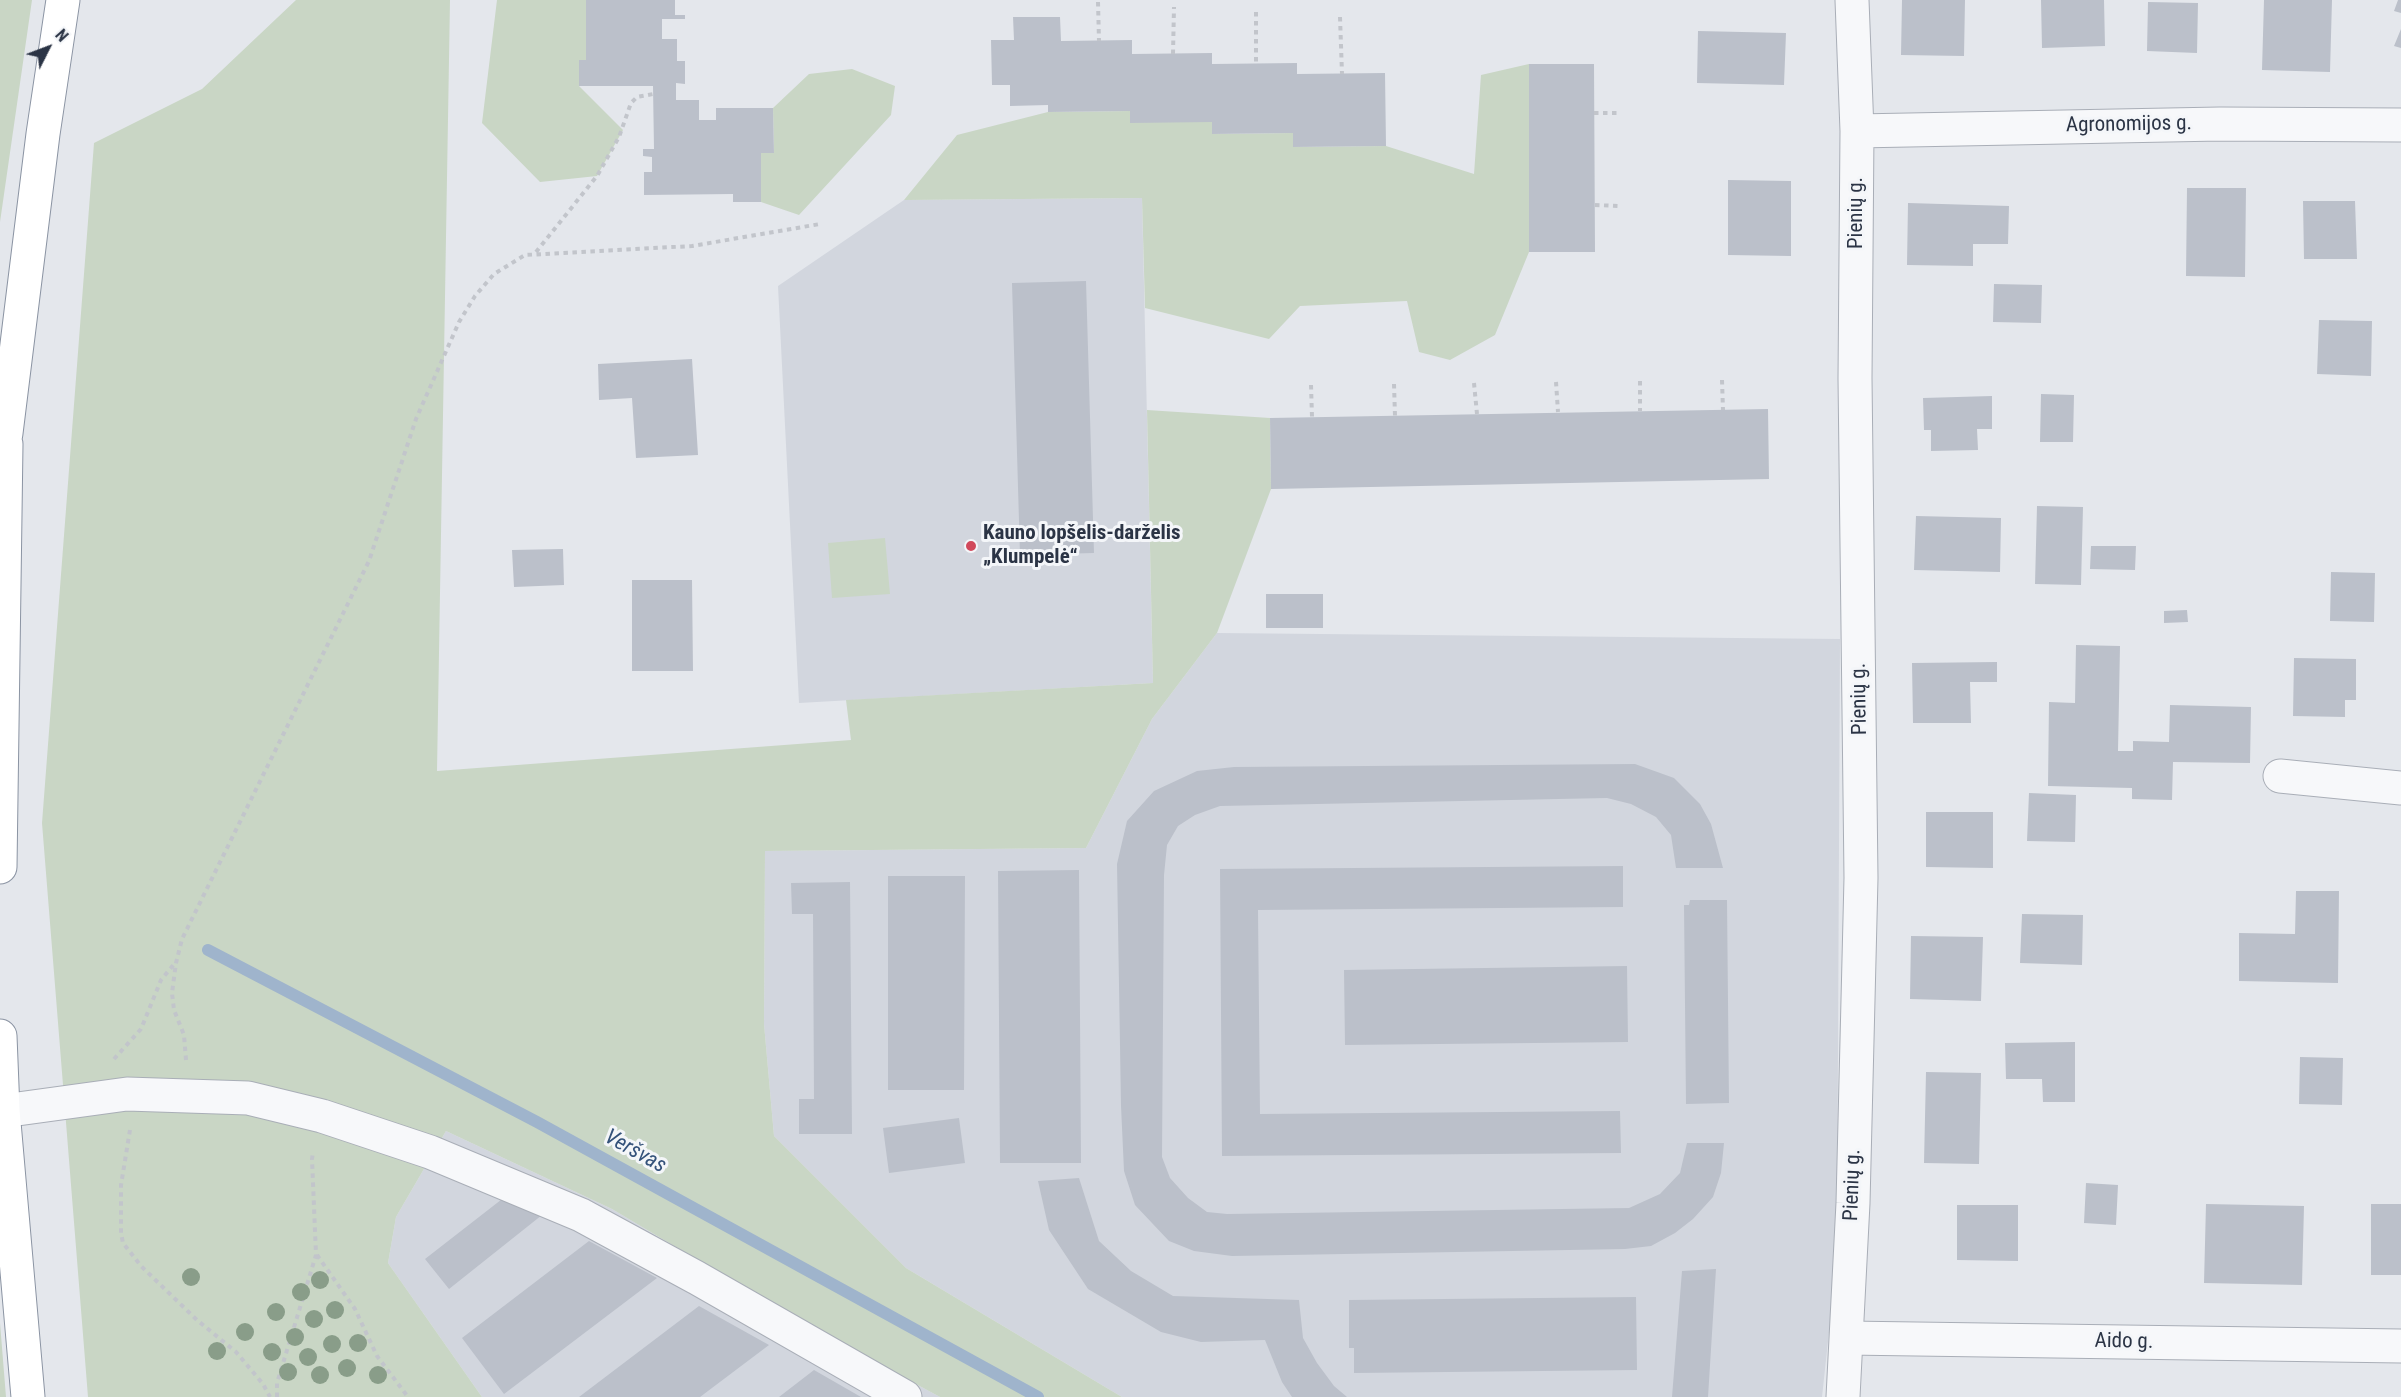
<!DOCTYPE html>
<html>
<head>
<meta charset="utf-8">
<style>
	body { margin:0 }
	#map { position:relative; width:2401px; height:1397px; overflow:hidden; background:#e4e7ec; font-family:"Roboto Condensed",sans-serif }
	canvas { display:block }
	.north { position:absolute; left:18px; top:18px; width:60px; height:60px; -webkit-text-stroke:4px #f4f6f9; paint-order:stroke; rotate:48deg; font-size:16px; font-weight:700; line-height:24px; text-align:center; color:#2b3445 }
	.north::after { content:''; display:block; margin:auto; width:21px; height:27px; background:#2b3445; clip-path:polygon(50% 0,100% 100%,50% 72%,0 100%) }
</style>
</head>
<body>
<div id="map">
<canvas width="2401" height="1397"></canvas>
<div class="north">N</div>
</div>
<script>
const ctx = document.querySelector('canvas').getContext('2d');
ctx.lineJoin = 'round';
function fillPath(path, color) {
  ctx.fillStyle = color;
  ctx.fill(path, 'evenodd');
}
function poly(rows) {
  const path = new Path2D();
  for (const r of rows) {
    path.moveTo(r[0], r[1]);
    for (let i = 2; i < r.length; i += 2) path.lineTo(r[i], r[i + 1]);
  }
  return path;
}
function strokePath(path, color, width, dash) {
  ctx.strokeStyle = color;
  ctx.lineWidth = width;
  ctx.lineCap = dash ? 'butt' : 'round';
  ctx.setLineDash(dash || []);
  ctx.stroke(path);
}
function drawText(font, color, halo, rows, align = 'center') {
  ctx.font = font + ' "Roboto Condensed",sans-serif';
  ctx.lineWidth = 6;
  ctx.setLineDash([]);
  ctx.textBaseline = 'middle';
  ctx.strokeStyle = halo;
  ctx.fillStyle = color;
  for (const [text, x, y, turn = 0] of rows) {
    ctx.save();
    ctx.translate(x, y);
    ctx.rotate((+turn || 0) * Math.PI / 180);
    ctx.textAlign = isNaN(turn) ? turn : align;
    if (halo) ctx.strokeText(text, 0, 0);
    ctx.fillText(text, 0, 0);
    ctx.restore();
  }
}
fillPath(poly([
	[1142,198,1153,683,799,703,778,286,904,200],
	[1217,633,1840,639,1837,1258,1822,1397,1122,1397,906,1268,774,1136,764,1024,765,851,1086,848,1152,719],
	[446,1131,612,1209,810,1327,940,1397,482,1397,388,1263,396,1217]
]), '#d2d6de');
fillPath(poly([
	[0,0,32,0,0,222],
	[296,0,450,0,437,771,851,740,846,700,1153,683,1147,410,1270,418,1271,489,1217,633,1152,719,1086,848,765,851,764,1024,774,1136,906,1268,1122,1397,940,1397,810,1327,612,1209,446,1131,396,1217,388,1263,482,1397,88,1397,42,823,94,143,202,89],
	[497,0,586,0,586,60,579,60,579,86,623,130,597,176,540,182,482,123],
	[1529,64,1529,252,1495,335,1450,360,1419,352,1407,301,1300,306,1269,339,1145,308,1142,198,904,200,957,135,1048,112,1130,111,1212,122,1212,134,1293,133,1294,147,1386,146,1474,174,1481,75],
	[852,69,895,86,891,115,799,215,761,202,761,153,774,153,773,108,809,74],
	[885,538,890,594,832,598,828,543],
	[0,1323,6,1397,0,1397]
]), '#c9d6c5');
strokePath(poly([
	[208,950,537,1122,1038,1397]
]), '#9fb4cc', 12);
fillPath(poly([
	[586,0,675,0,675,15,685,15,685,19,662,19,662,39,677,39,677,61,685,61,685,84,676,83,676,100,699,100,699,120,716,120,716,108,773,108,774,153,761,153,761,202,733,202,733,194,644,195,644,172,652,172,652,157,643,156,643,149,654,149,653,86,579,86,579,60,586,60],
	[1902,0,1965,0,1964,56,1901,55],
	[2041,0,2104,0,2105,46,2042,48],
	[2264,0,2332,0,2330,72,2262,70],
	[2398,0,2401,0,2401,13,2394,11],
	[2148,2,2198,3,2197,53,2147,51],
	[1013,17,1060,17,1061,41,1132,40,1132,54,1212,53,1212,64,1297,63,1297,74,1385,73,1386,146,1293,147,1293,133,1212,134,1212,122,1130,123,1130,111,1048,112,1048,105,1010,106,1010,85,992,85,991,40,1014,40],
	[2401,29,2401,48,2394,46],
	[1698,31,1786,33,1784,85,1697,83],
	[1529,64,1594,64,1595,252,1529,252],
	[1728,180,1791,181,1791,256,1728,255],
	[2187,188,2246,188,2245,277,2186,276],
	[2303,201,2355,201,2357,259,2304,259],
	[1908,203,2009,206,2008,244,1973,244,1973,266,1907,265],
	[1086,281,1094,553,1020,555,1012,283],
	[1994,284,2042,285,2041,323,1993,322],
	[2319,320,2372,321,2371,376,2317,374],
	[692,359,698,455,636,458,632,398,599,400,598,364],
	[2041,394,2074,395,2073,442,2040,442],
	[1992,396,1992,429,1977,429,1978,450,1931,451,1931,430,1924,430,1923,398],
	[1768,409,1769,479,1271,489,1270,418],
	[2037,506,2083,507,2081,585,2035,584],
	[1916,516,2001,518,2000,572,1914,570],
	[2091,546,2136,546,2135,570,2090,569],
	[563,549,564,585,514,587,512,550],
	[2331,572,2375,573,2374,622,2330,621],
	[632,580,692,580,693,671,632,671],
	[1266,594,1323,594,1323,628,1266,628],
	[2187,610,2188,622,2164,623,2164,611],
	[2076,645,2120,646,2118,751,2133,751,2133,741,2169,742,2170,705,2251,707,2250,763,2173,762,2172,800,2132,799,2132,788,2048,786,2049,702,2075,703],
	[2294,658,2356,659,2356,700,2345,700,2345,717,2293,716],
	[1997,662,1997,682,1970,682,1971,723,1913,723,1912,663],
	[1635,764,1674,778,1700,804,1711,824,1723,868,1676,868,1671,835,1656,817,1631,804,1607,798,1220,806,1195,815,1178,826,1167,845,1164,875,1162,1157,1170,1178,1188,1198,1207,1212,1227,1214,1629,1208,1660,1194,1680,1173,1687,1143,1724,1143,1721,1173,1713,1197,1693,1219,1675,1233,1651,1246,1625,1249,1232,1256,1194,1251,1169,1241,1135,1205,1124,1171,1121,1106,1117,864,1127,821,1154,791,1197,771,1234,767],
	[2029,793,2076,795,2075,842,2027,841],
	[1926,812,1993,812,1993,868,1926,867],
	[1623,866,1623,907,1258,910,1260,1114,1620,1111,1621,1153,1222,1156,1220,869],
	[1079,870,1081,1163,1000,1163,998,871],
	[888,876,965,876,964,1090,888,1090],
	[850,882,852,1134,799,1134,799,1099,814,1099,813,914,792,914,791,883],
	[2296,891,2339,891,2338,983,2239,981,2239,933,2295,934],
	[1690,900,1727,900,1729,1103,1686,1104,1684,905,1689,905],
	[2022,914,2083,915,2082,965,2020,963],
	[1911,936,1983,937,1981,1001,1910,999],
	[1627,966,1628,1042,1345,1045,1344,970],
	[2075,1042,2075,1102,2043,1102,2042,1079,2006,1079,2005,1043],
	[2300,1057,2343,1058,2342,1105,2299,1104],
	[1926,1072,1981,1073,1979,1164,1924,1163],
	[959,1118,965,1163,889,1173,883,1128],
	[1079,1178,1099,1241,1131,1271,1173,1296,1299,1300,1303,1338,1317,1363,1334,1386,1347,1397,1292,1397,1282,1382,1265,1340,1201,1342,1161,1332,1088,1289,1049,1230,1038,1181],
	[2086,1183,2118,1185,2116,1225,2084,1223],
	[506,1196,542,1215,449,1289,425,1259],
	[2206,1204,2304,1206,2302,1285,2204,1283],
	[2371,1204,2401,1204,2401,1275,2371,1275],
	[1957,1205,2018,1205,2018,1261,1957,1260],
	[589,1241,657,1278,504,1394,462,1338],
	[1716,1269,1708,1397,1672,1397,1682,1271],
	[1636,1297,1637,1370,1354,1373,1354,1348,1349,1348,1349,1300],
	[699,1306,769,1345,700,1397,579,1397],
	[814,1370,861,1397,779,1397]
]), '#bbc0ca');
const minor = poly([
	[1857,131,2220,124,2401,125],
	[2280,776,2401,788],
	[3,1111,127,1094,248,1098,322,1116,430,1152,581,1215,697,1278,905,1397],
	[1847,1338,2401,1346],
	[1843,1397,1853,1203,1861,878,1855,378,1857,131,1852,0]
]);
const highway = poly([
	[0,466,6,433,43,134,63,0],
	[0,867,6,444],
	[0,1036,3,1111,28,1397]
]);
strokePath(minor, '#a9aeb7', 35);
strokePath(highway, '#8b94a3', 35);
strokePath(poly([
	[1098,2,1099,41],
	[1256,12,1256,63],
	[1340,17,1342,74],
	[1173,54,1174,7],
	[1594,113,1618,113],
	[1595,205,1619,206],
	[536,252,597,176,619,137,631,103,637,97,653,94],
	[1722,380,1723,410],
	[1640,381,1640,411],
	[1556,382,1558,412],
	[1474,383,1477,414],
	[1394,384,1395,416],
	[1311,385,1312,417],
	[114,1059,141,1029,161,980,175,963],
	[186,1060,184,1035,174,1010,172,993,176,963,182,939,369,561,416,419,459,322,475,296,494,274,525,255,692,246,820,224],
	[130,1130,121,1185,121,1233,123,1243,141,1266,197,1320,236,1352,263,1384,270,1397],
	[317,1255,355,1309,377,1356,408,1397],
	[277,1397,277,1383,316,1255,312,1159,313,1152]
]), '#c2c5cb', 4, [4.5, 4.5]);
strokePath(minor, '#f7f8fa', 33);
strokePath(highway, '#fff', 33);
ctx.fillStyle = '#899d89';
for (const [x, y] of [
	[191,1277],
	[320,1280],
	[301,1292],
	[335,1310],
	[276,1312],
	[314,1319],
	[245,1332],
	[295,1337],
	[358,1343],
	[332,1344],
	[217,1351],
	[272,1352],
	[308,1357],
	[347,1368],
	[288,1372],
	[320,1375],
	[378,1375]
]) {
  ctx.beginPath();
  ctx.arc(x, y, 9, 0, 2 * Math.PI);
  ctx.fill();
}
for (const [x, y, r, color] of [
	[971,546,6,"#d1495b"]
]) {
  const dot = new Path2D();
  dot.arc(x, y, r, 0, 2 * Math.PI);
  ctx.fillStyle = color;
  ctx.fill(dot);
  strokePath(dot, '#f4f6f9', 2);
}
drawText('21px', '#2b3445', '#f4f6f9', [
	["Agronomijos g.",2129,125,-1],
	["Pienių g.",1857,213,-90],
	["Pienių g.",1860,699,-91],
	["Pienių g.",1853,1185,-88],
	["Aido g.",2124,1342,1]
]);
drawText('bold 21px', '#2b3445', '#f4f6f9', [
	["Kauno lopšelis-darželis",983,534],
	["„Klumpelė“",983,558]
], 'left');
drawText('italic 22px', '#34527a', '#f4f6f9', [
	["Veršvas",635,1152,29]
]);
</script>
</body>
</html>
